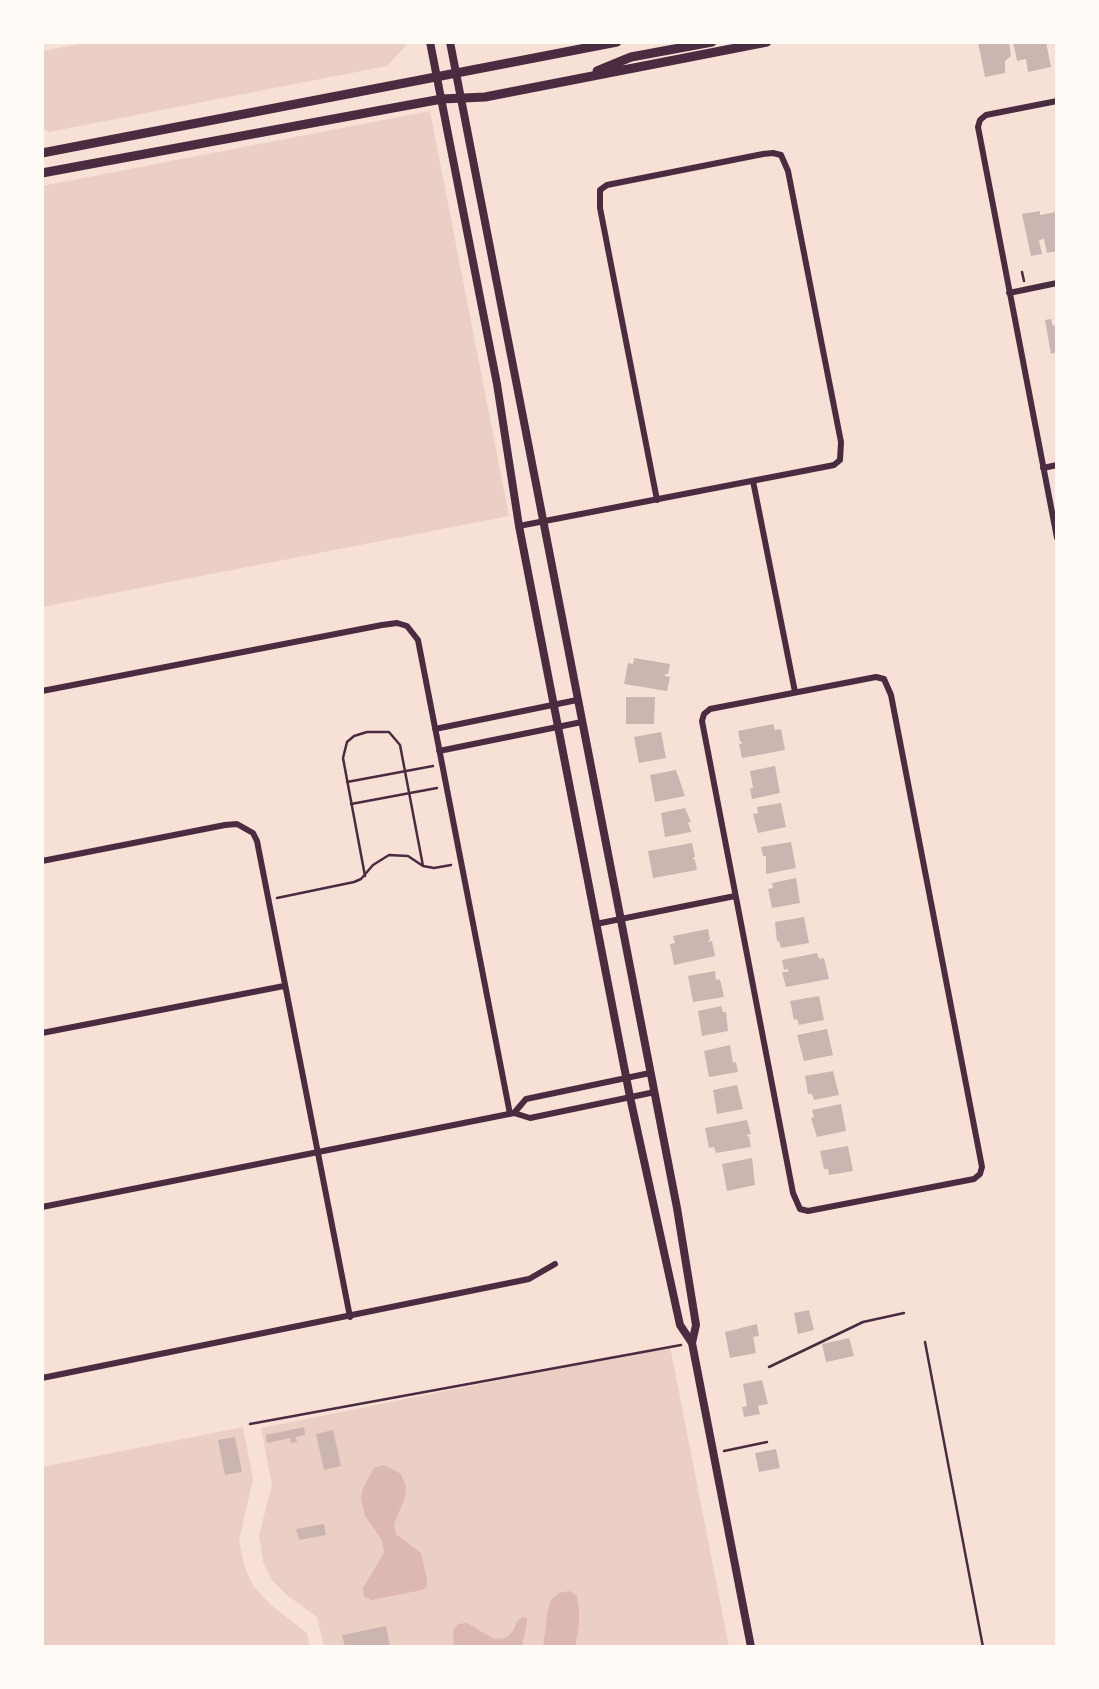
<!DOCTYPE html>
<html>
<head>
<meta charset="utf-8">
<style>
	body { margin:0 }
	#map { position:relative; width:1099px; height:1689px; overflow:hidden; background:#f7e1d7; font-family:Manrope,sans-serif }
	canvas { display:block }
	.frame { position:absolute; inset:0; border:44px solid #fffaf5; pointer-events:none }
</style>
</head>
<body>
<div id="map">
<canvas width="1099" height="1689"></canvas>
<div class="frame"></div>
</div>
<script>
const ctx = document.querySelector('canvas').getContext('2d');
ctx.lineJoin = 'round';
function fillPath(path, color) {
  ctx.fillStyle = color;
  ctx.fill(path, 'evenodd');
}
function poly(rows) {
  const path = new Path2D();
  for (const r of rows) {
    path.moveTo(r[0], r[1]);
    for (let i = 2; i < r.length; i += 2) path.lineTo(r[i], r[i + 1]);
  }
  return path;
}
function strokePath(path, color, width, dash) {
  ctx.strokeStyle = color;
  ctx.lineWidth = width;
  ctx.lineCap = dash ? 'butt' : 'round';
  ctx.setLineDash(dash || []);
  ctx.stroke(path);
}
fillPath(poly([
	[91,42,407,42,408,43,387,66,49,132,42,127,42,51],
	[430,111,509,516,42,607,42,186],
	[670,1346,729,1647,324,1647,317,1617,288,1596,272,1580,263,1562,259,1535,272,1485,261,1428],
	[243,1427,253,1479,239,1541,245,1568,254,1587,271,1605,307,1633,310,1647,42,1647,42,1467]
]), '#ebcfc5');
fillPath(poly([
	[384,1465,401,1474,406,1487,405,1497,394,1524,396,1534,421,1553,427,1580,427,1586,422,1590,372,1600,364,1597,363,1588,384,1553,382,1540,365,1516,361,1499,363,1488,374,1468],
	[569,1591,577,1596,579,1611,579,1625,575,1647,543,1647,548,1609,551,1600,559,1593],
	[523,1617,527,1618,527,1623,522,1647,454,1647,453,1630,458,1624,467,1623,494,1639,506,1638,513,1631,517,1621]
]), '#dcb8b0');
fillPath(poly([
	[978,42,1009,42,1011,56,1005,61,1005,73,985,77],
	[1013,42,1046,42,1051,67,1028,72,1026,59,1017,61],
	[1040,211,1040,215,1056,212,1057,251,1047,253,1044,239,1039,240,1042,254,1031,256,1022,214],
	[1051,319,1053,326,1055,325,1057,329,1057,352,1051,354,1045,320],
	[634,658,670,664,668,674,665,674,665,676,670,677,667,691,624,684,628,663,633,664],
	[626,697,655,697,654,724,626,724],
	[773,724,775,730,781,729,785,750,742,758,739,744,743,743,740,741,738,731],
	[661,732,666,758,639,763,634,737],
	[775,766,780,793,752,799,750,789,753,788,750,771],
	[676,770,685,796,655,802,650,775],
	[781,803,786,827,758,833,753,814,758,813,757,807],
	[685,808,691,822,688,822,691,832,665,837,661,813],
	[791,842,796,868,766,874,766,856,763,856,761,847],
	[692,843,695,857,692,858,695,860,697,870,653,878,648,851],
	[796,878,800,903,772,908,768,889,773,888,772,883],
	[804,917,809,943,781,948,779,941,777,942,775,922],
	[708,929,710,939,708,942,712,941,715,956,674,965,670,944,675,943,673,936],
	[817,953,819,959,824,958,829,979,786,987,782,972,788,972,788,969,784,970,782,960],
	[715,971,716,980,719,979,721,983,724,997,693,1002,688,976],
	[819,996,824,1020,799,1025,797,1019,794,1020,790,1001],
	[721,1006,723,1012,726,1012,728,1031,702,1036,698,1011],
	[827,1029,833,1055,804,1061,797,1035],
	[730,1045,733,1063,736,1062,738,1072,709,1077,704,1051],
	[833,1071,839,1095,814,1100,812,1094,808,1094,805,1076],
	[737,1085,743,1109,717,1114,713,1090],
	[841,1104,846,1131,817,1137,811,1118,814,1117,812,1110],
	[747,1120,751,1134,746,1135,749,1137,751,1147,716,1153,714,1147,709,1148,705,1128],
	[848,1146,853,1171,829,1175,828,1169,824,1169,820,1151],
	[752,1158,755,1185,727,1191,722,1164],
	[809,1310,814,1330,798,1334,794,1313],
	[757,1324,759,1336,753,1337,756,1353,730,1358,725,1332],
	[849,1338,854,1356,826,1362,822,1344],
	[762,1380,768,1404,758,1406,760,1414,744,1417,742,1407,747,1406,743,1384],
	[304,1427,305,1435,296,1437,297,1442,291,1443,290,1438,267,1443,266,1435],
	[333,1430,341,1466,324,1470,316,1434],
	[235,1437,242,1472,225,1475,218,1440],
	[776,1449,780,1468,759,1472,755,1453],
	[324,1524,326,1535,299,1540,296,1529],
	[386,1626,390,1647,345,1647,342,1635]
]), '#ccb4b1');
strokePath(poly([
	[1022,272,1024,281],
	[347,782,433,766],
	[351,804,437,788],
	[365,876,343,758,347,742,354,736,367,732,389,732,400,745,423,866],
	[277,898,354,882,361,879,373,865,389,855,408,856,423,866,434,868,451,865],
	[925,1342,983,1647],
	[769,1367,863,1322,904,1313],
	[250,1424,681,1345],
	[724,1451,767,1442]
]), '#4a2c40', 2.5);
strokePath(poly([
	[1057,101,986,115,980,120,978,127,1057,538],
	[1009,293,1057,283],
	[1043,468,1057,465],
	[753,481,795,692],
	[519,526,772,477,824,467,834,465,840,460,841,442,819,330,788,171,781,155,773,153,763,154,617,183,607,185,600,190,600,208,657,500],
	[876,677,884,679,891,695,982,1167,980,1174,974,1179,808,1211,800,1209,793,1193,702,721,704,714,710,709,876,677],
	[42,691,382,625,397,623,407,626,418,640,510,1114],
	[435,729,577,700],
	[439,751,582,722],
	[42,861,225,825,237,824,253,833,257,841,350,1317],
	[596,924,735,896],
	[42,1033,284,986],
	[514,1113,526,1099,650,1073],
	[42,1207,514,1113,530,1118,655,1092],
	[42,1378,529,1279,555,1264]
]), '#4a2c40', 6);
strokePath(poly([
	[430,42,497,384,519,526,630,1097,680,1325,692,1343,751,1647],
	[450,42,677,1208,696,1325,692,1343]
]), '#4a2c40', 8);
strokePath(poly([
	[597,71,631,57,712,42],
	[42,153,617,42],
	[42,173,409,105,442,99,485,97,767,42]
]), '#4a2c40', 9);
</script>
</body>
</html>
